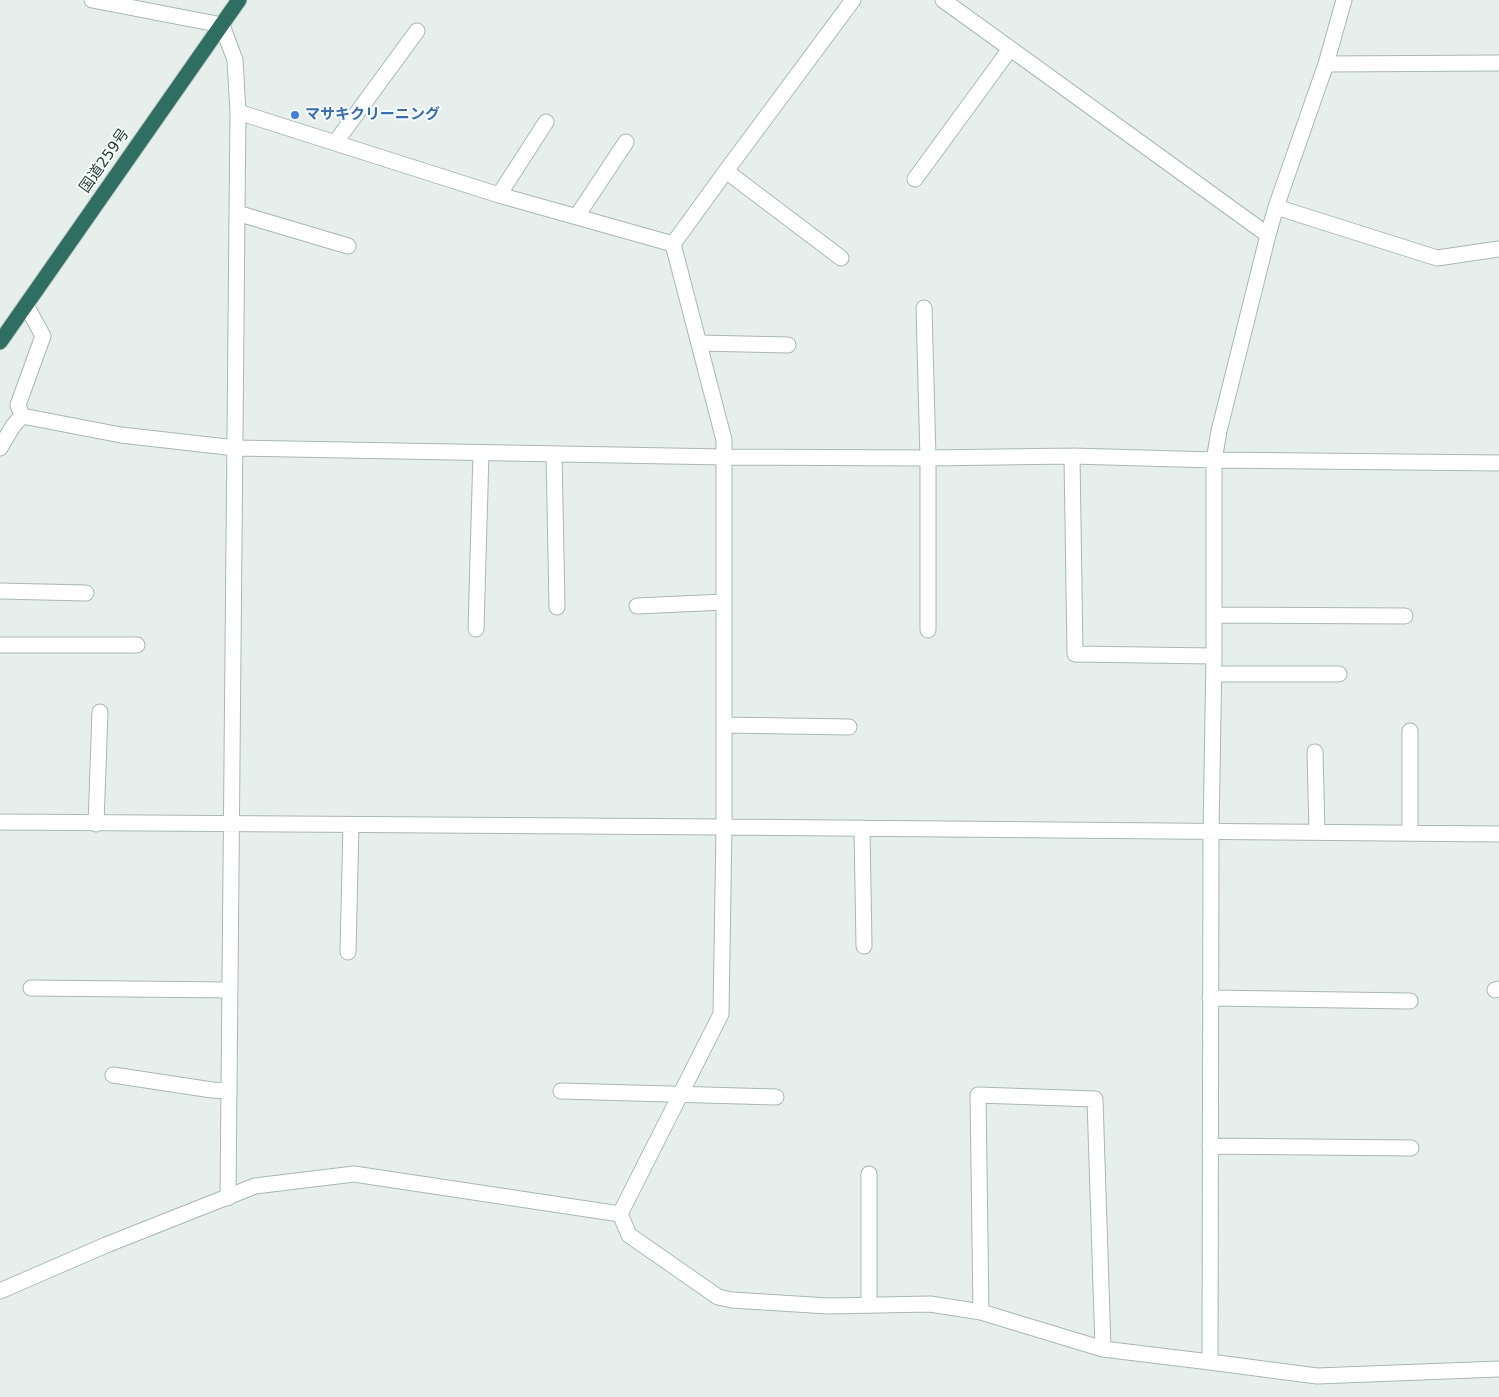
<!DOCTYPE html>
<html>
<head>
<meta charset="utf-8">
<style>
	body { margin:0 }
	canvas { display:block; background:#e6efeb }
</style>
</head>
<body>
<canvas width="1499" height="1397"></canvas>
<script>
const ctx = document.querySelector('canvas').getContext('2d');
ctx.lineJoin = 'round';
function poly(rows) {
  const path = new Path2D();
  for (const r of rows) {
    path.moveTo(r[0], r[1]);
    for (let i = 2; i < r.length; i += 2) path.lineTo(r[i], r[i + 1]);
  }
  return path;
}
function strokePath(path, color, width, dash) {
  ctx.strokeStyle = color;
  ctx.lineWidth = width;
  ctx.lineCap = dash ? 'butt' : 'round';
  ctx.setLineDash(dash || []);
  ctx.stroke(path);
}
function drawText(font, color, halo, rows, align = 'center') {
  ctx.font = font + ' "DejaVu Sans","Noto Sans JP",sans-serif';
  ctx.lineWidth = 4;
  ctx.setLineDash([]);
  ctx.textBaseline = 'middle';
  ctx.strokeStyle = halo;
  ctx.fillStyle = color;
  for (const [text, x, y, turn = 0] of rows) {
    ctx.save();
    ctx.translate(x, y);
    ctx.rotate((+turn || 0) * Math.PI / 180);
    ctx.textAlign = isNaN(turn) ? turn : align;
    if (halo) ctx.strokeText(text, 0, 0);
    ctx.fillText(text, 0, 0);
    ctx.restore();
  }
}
const minor = poly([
	[92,0,222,25,235,60,238,112,237,213,228,1198],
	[853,0,726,171,673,244,724,440,724,827,721,1014,620,1214,629,1235,718,1297,732,1300,828,1306,930,1304,981,1312,1103,1349,1210,1362,1317,1376,1499,1369],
	[943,0,1268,235],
	[1326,64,1499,63],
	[238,112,499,195,673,244],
	[335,143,417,31],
	[726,171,841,258],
	[915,179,1010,49],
	[499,195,546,122],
	[1276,207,1437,258,1499,249],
	[237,213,348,246],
	[577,216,626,142],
	[26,305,43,336,18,405,22,416,121,435,236,448,724,457,928,458,1072,456,1214,460,1499,463],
	[924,308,928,458,928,630],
	[699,343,788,345],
	[0,448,13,426,22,416],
	[554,454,557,607],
	[1072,456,1075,654,1214,656],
	[0,591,86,593],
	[637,606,724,602],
	[1214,615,1405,616],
	[476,629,481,453],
	[0,645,137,645],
	[1214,674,1339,674],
	[724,725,849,727],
	[1315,752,1317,832],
	[0,822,724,827,1499,834],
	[96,824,100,712],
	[862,828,864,946],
	[1410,833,1410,731],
	[348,952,351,825],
	[31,988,229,990],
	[1495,990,1499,989],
	[1210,998,1410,1001],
	[113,1075,212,1090,229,1091],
	[561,1091,776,1097],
	[1210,1146,1411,1148],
	[0,1291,106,1245,255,1186,354,1174,620,1214],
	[869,1304,869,1174],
	[981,1312,978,1095,1095,1099,1103,1349],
	[1210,1362,1211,832,1214,656,1214,460,1219,431,1268,235,1276,207,1326,64,1344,0]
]);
const highway = poly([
	[0,342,239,0]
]);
strokePath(minor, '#a8b8b2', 17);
strokePath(highway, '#c2cac8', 17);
strokePath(minor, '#fff', 15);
strokePath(highway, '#2f6f62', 15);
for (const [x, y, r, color] of [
	[295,115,5,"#3f7fe0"]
]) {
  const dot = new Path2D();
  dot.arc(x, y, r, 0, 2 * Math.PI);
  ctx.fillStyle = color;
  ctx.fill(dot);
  strokePath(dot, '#f7fbf9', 2);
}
drawText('bold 15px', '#366cbe', '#f7fbf9', [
	["マサキクリーニング",305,115]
], 'left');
drawText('15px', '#24423a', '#f7fbf9', [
	["国道259号",105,161,-55]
]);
</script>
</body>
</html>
